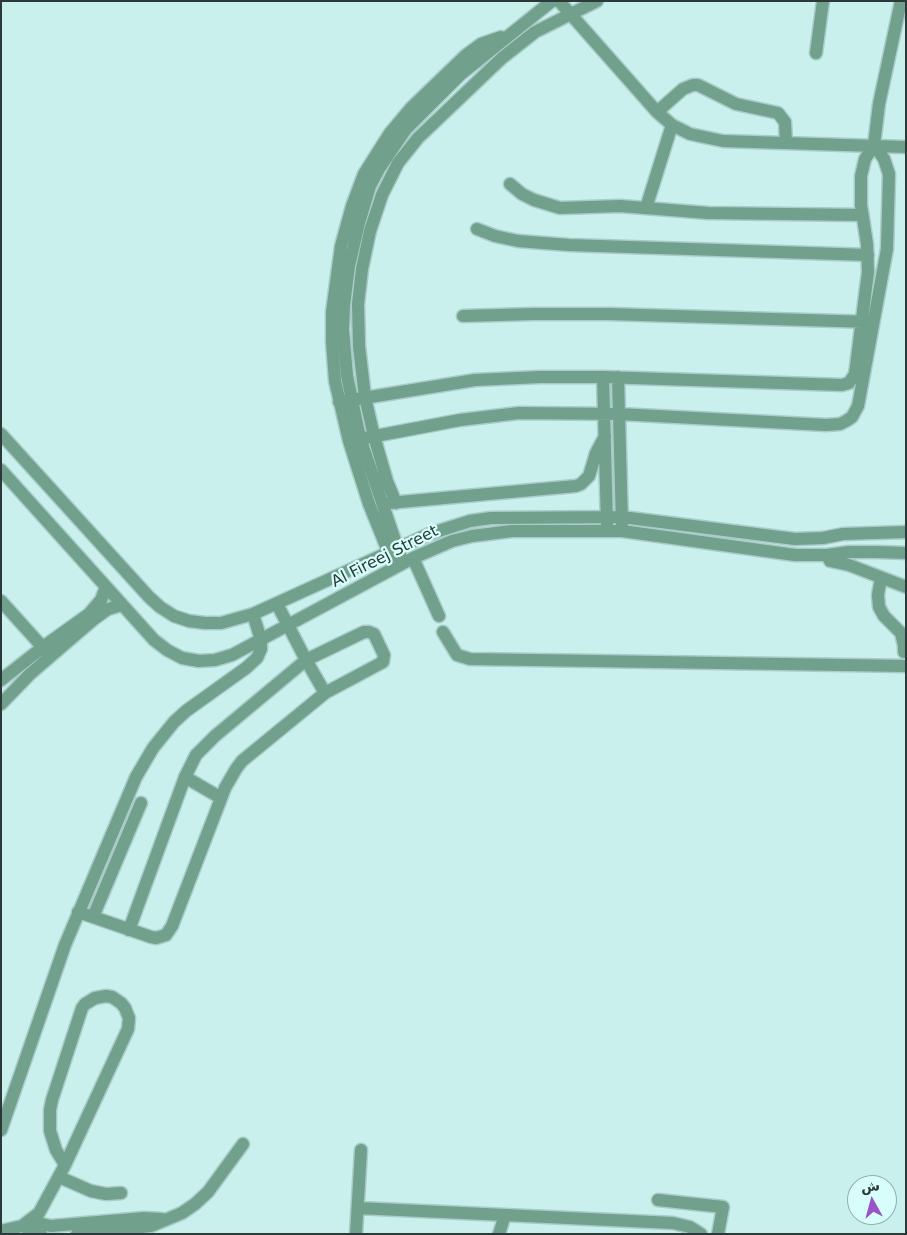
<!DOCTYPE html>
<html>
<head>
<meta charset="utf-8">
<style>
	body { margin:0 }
	#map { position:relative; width:907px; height:1235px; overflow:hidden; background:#caf0ed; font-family:"DejaVu Sans","Noto Sans Arabic",sans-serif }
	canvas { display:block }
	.frame { position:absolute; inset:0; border:2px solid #2b3a38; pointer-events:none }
	.north { position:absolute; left:847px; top:1175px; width:50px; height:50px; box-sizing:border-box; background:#d7fefa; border:1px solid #92b0ac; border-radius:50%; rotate:353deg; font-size:14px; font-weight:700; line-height:20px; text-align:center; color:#2b3a38 }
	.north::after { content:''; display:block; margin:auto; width:18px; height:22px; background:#9a54c8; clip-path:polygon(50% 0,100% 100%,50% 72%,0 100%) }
</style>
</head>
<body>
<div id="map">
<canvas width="907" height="1235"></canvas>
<div class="frame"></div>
<div class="north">ش</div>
</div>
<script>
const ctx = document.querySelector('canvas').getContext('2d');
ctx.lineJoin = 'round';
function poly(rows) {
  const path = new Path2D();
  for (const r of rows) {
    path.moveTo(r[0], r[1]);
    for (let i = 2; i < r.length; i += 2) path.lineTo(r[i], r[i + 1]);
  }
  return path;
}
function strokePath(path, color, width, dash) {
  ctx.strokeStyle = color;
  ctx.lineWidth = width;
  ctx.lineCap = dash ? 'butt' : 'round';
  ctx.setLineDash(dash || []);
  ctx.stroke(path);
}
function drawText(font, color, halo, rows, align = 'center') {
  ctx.font = font + ' "DejaVu Sans",sans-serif';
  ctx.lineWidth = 4.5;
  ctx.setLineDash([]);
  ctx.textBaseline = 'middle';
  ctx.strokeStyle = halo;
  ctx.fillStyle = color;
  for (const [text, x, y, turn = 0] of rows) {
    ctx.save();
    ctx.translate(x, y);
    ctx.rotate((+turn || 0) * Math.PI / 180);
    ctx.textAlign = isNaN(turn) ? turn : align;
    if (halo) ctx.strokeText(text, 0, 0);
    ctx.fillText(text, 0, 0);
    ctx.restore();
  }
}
const minor = poly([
	[559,1,657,112,672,125,690,134,723,141,906,147],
	[816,53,823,1],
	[657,112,683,89,693,85,698,85,736,104,778,113,785,122,786,143],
	[510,184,522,194,534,200,560,208,620,206,708,213,862,215],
	[646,208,672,125],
	[477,229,495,236,518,241,569,245,868,255],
	[463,316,533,314,609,314,871,322],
	[603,377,607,524],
	[618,377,622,524],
	[339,402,475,380,540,377,603,377,842,385,849,383,855,374,868,272,867,244,861,205,861,176,865,159,874,145,879,104,901,1],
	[1,434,149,597,160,607,174,616,189,621,205,623,221,623,253,614,429,534,470,521,491,518,622,517,795,539,823,538,843,534,906,532],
	[349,441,460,420,519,413,619,414,826,425,840,424,846,421,852,417,858,406,887,249,889,174,884,159,874,145],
	[1,470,154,640,167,650,182,658,199,661,215,660,232,655,413,558,452,541,472,536,512,531,622,531,795,555,827,555,849,552,877,552,906,553],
	[389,503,576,486,581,484,589,476,596,453,605,436],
	[396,503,387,481,374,436,365,397,359,346,358,304,362,269,370,231,382,195,398,163,418,138,502,58,535,32,597,1],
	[400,555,360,438,347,376,343,330,344,305,349,266,359,223,370,186,379,169,406,129,461,74,552,1],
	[827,555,830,561,849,565,906,587],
	[413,558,439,616],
	[392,561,369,504,349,441,335,381,332,342,332,312,341,246,352,206,364,174,390,133,411,108,466,55,481,44,501,37],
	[881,578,878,595,879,607,884,616,901,633,904,646,904,652],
	[1,601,47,652],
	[277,604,306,660,325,693],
	[443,632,457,655,470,659,906,666],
	[1,680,43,647,89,614,101,600,106,587],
	[1,704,30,674,94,619,108,609,122,605],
	[185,777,221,798],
	[78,912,93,917,151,937,156,938,166,935,172,926,225,788,236,769,242,761,325,693,383,662,384,655,374,634,369,632,364,632,306,660,215,736,196,755,185,777,129,930],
	[93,917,141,803],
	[1,1130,65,945,136,777,153,748,174,722,186,711,246,668,257,658,261,649,261,640,253,614],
	[59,1177,91,1191,106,1194,121,1193],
	[658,1200,723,1207,718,1234],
	[358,1208,673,1223,690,1227,701,1234],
	[34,1218,42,1224,51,1226,144,1218,162,1219],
	[22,1226,41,1234],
	[1,1231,22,1226,39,1213,65,1165,128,1029,129,1018,125,1008,121,1003,112,997,106,996,95,998,85,1004,82,1008,52,1100,50,1110,50,1131,56,1150,65,1165],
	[77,1234,151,1226,182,1213,195,1204,208,1192,243,1144],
	[356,1234,361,1150],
	[499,1234,505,1215]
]);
strokePath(minor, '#aaccc9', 15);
strokePath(minor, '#71a08c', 12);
drawText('16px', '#2b3a38', '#d7fefa', [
	["Al Fireej Street",385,557,-27]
]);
</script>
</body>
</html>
